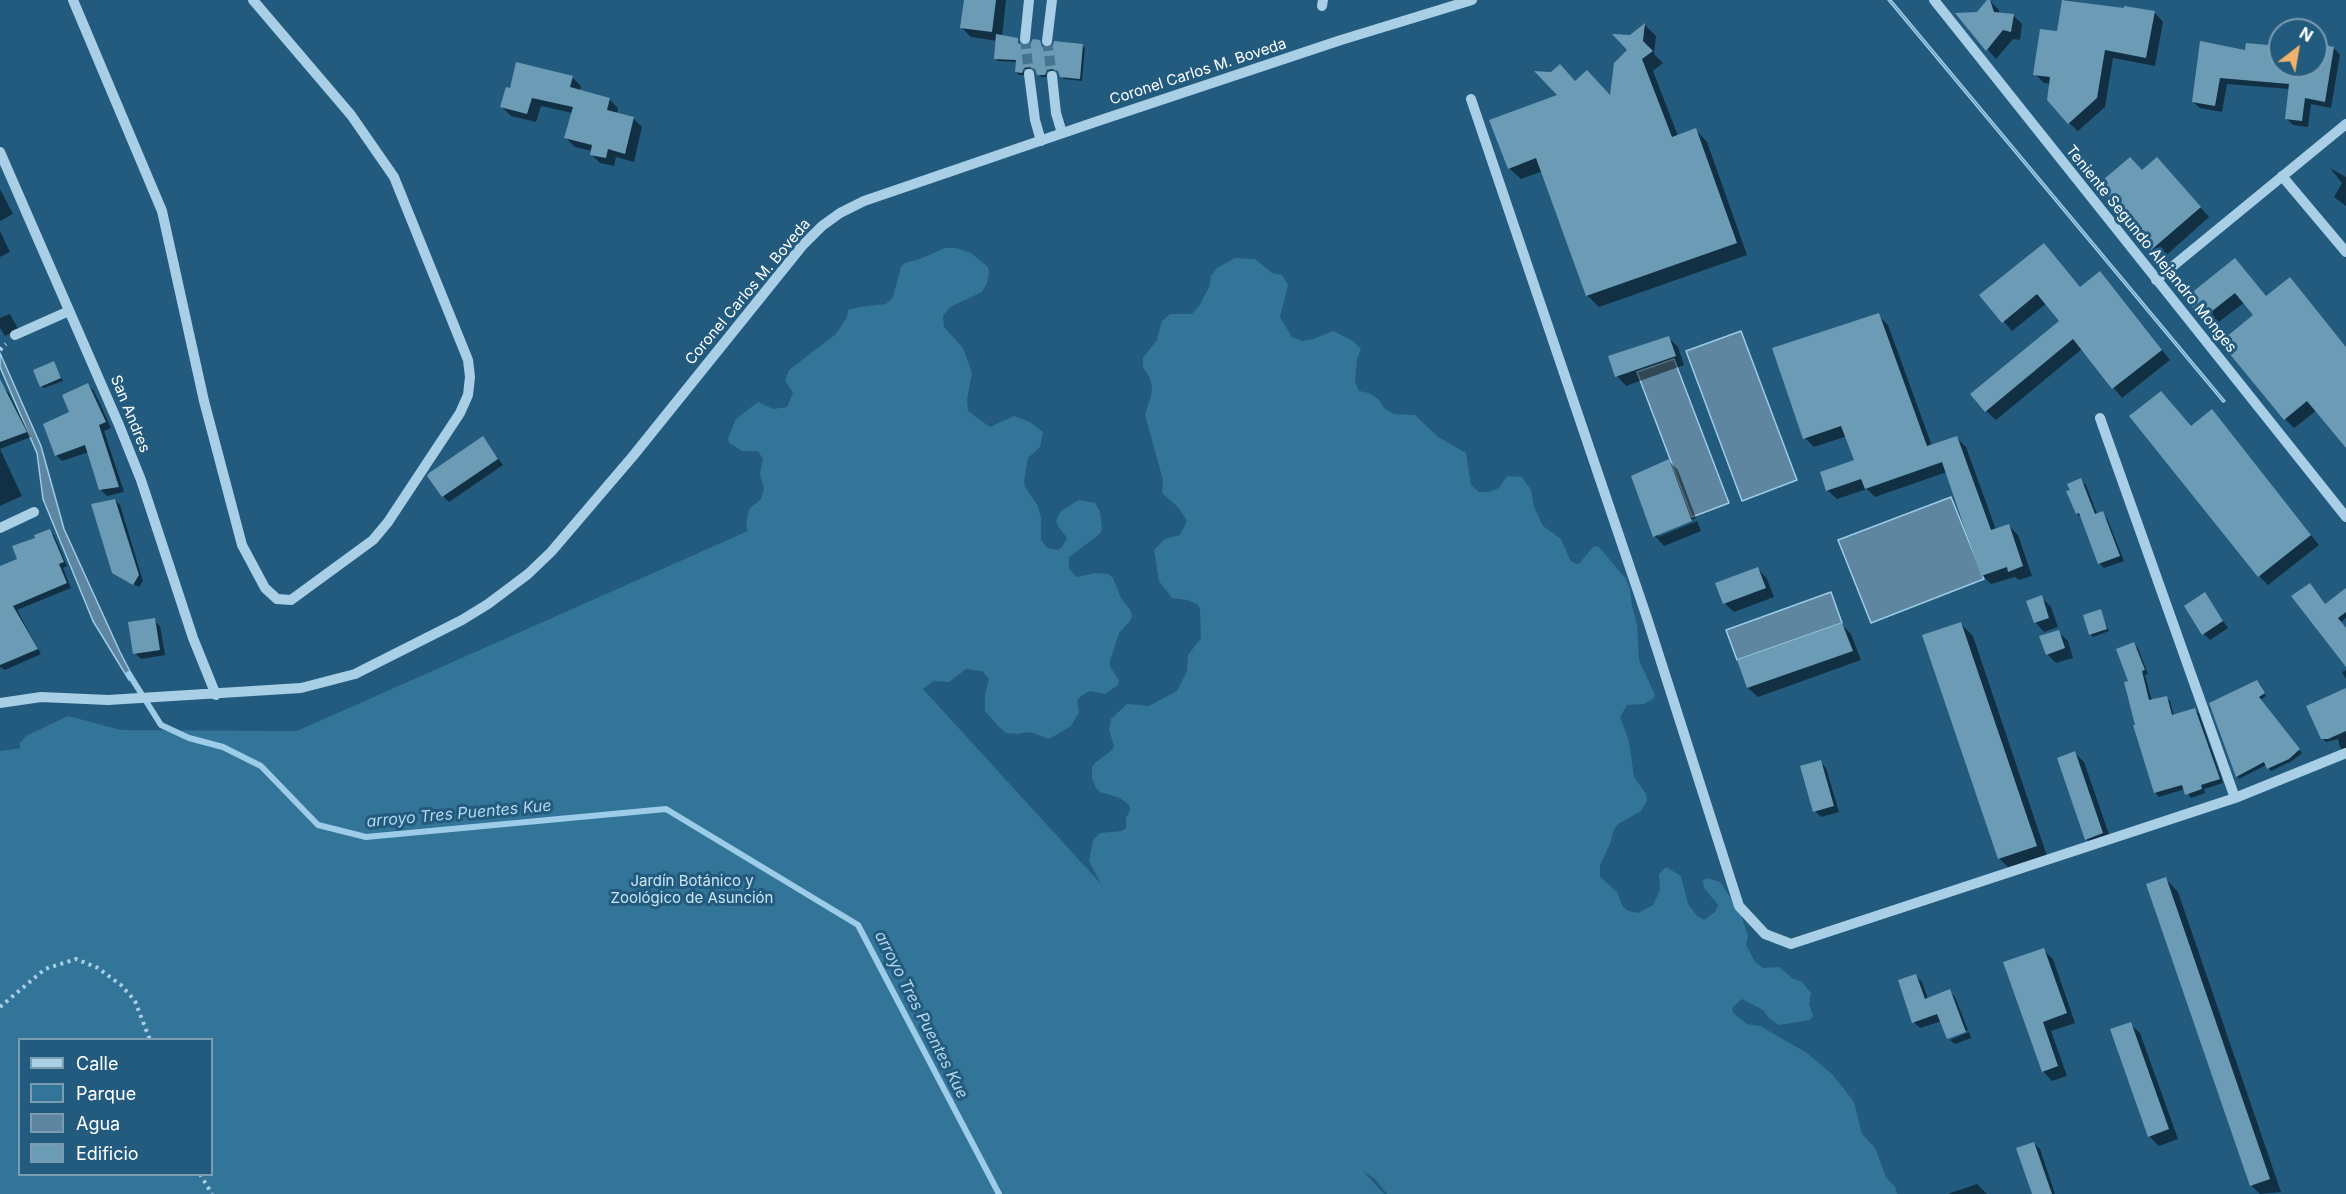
<!DOCTYPE html>
<html>
<head>
<meta charset="utf-8">
<style>
	body { margin:0 }
	#map { position:relative; width:2346px; height:1194px; overflow:hidden; background:#235b7e; font-family:Inter,sans-serif }
	canvas { display:block }
	.legend { position:absolute; left:18px; top:1038px; width:195px; height:138px; box-sizing:border-box; background:#235b7e; border:2px solid #7b9db2; margin:0; padding:8px 10px; list-style:none; font-size:18px; color:#fff }
	.legend li { display:flex; align-items:center; gap:12px; height:30px }
	.legend b { width:30px; border:2px solid #7b9db2 }
	.north { position:absolute; left:2268px; top:18px; width:60px; height:60px; box-sizing:border-box; background:#235b7e; border:2px solid #7b9db2; border-radius:50%; rotate:31deg; font-size:16px; font-weight:700; line-height:24px; text-align:center; color:#fff }
	.north::after { content:''; display:block; margin:auto; width:21px; height:27px; background:#f1b26b; clip-path:polygon(50% 0,100% 100%,50% 72%,0 100%) }
</style>
</head>
<body>
<div id="map">
<canvas width="2346" height="1194"></canvas>
<ul class="legend">
<li><b style="height:8px;background:#a8cfe6"></b>Calle</li>
<li><b style="height:16px;background:#337499"></b>Parque</li>
<li><b style="height:16px;background:#5f86a0"></b>Agua</li>
<li><b style="height:16px;background:#6c9bb6"></b>Edificio</li>
</ul>
<div class="north">N</div>
</div>
<script>
const ctx = document.querySelector('canvas').getContext('2d');
ctx.lineJoin = 'round';
function fillPath(path, color) {
  ctx.fillStyle = color;
  ctx.fill(path, 'evenodd');
}
function poly(rows) {
  const path = new Path2D();
  for (const r of rows) {
    path.moveTo(r[0], r[1]);
    for (let i = 2; i < r.length; i += 2) path.lineTo(r[i], r[i + 1]);
  }
  return path;
}
function strokePath(path, color, width, dash) {
  ctx.strokeStyle = color;
  ctx.lineWidth = width;
  ctx.lineCap = dash ? 'butt' : 'round';
  ctx.setLineDash(dash || []);
  ctx.stroke(path);
}
function drawText(font, color, halo, rows, align = 'center') {
  ctx.font = font + ' Inter,sans-serif';
  ctx.lineWidth = 6;
  ctx.setLineDash([]);
  ctx.textBaseline = 'middle';
  ctx.strokeStyle = halo;
  ctx.fillStyle = color;
  for (const [text, x, y, turn = 0] of rows) {
    ctx.save();
    ctx.translate(x, y);
    ctx.rotate((+turn || 0) * Math.PI / 180);
    ctx.textAlign = isNaN(turn) ? turn : align;
    if (halo) ctx.strokeText(text, 0, 0);
    ctx.fillText(text, 0, 0);
    ctx.restore();
  }
}
fillPath(poly([
	[945,248,956,248,971,253,988,267,989,272,987,283,982,292,950,307,943,316,944,327,963,348,972,373,967,400,968,411,990,427,1014,416,1030,422,1043,432,1040,447,1028,458,1024,481,1025,487,1038,506,1041,518,1041,540,1047,548,1058,550,1062,547,1067,538,1058,526,1056,521,1061,511,1079,500,1095,503,1100,512,1102,529,1100,534,1069,557,1069,568,1076,577,1096,573,1108,574,1113,578,1121,598,1131,611,1132,616,1130,621,1119,633,1110,661,1110,667,1119,680,1118,685,1105,694,1090,691,1081,696,1077,701,1079,712,1071,726,1049,739,1030,732,1017,734,1006,733,998,726,985,711,985,695,989,679,982,671,966,669,949,682,934,681,923,689,1101,884,1089,861,1093,840,1100,833,1122,831,1126,828,1126,818,1130,810,1129,805,1120,798,1100,792,1096,788,1092,778,1092,767,1095,763,1112,750,1114,746,1109,730,1111,719,1127,704,1149,706,1177,691,1187,671,1188,655,1201,638,1200,609,1197,604,1187,600,1172,598,1159,581,1154,550,1165,539,1180,535,1187,521,1179,508,1162,493,1163,480,1145,415,1151,396,1152,386,1149,376,1143,368,1143,358,1157,340,1162,321,1170,314,1192,314,1199,306,1209,287,1211,276,1217,268,1235,258,1255,259,1272,273,1282,275,1288,285,1280,317,1292,337,1302,341,1313,339,1333,331,1353,341,1361,349,1357,359,1355,381,1359,391,1369,393,1378,399,1385,409,1394,414,1415,415,1438,437,1466,453,1471,485,1479,492,1489,492,1499,488,1507,476,1522,477,1531,490,1534,507,1543,526,1561,539,1570,560,1574,563,1579,564,1593,547,1598,546,1626,579,1630,589,1632,606,1637,625,1639,660,1655,695,1653,699,1644,704,1627,705,1620,717,1629,741,1634,777,1646,794,1647,801,1641,811,1618,824,1614,829,1610,844,1600,865,1600,877,1617,892,1623,907,1628,911,1638,913,1653,905,1660,890,1659,874,1666,867,1681,876,1688,904,1697,916,1704,920,1715,912,1718,905,1704,888,1703,880,1708,878,1720,882,1740,912,1748,936,1746,945,1755,962,1763,968,1779,967,1792,978,1802,982,1811,993,1809,1004,1813,1015,1810,1020,1779,1025,1770,1019,1763,1010,1742,999,1732,1008,1733,1013,1747,1024,1760,1026,1807,1053,1833,1075,1854,1102,1862,1134,1875,1148,1886,1177,1895,1187,1897,1194,1387,1194,1375,1179,1363,1171,1384,1194,0,1194,0,751,21,748,19,744,26,736,68,716,121,730,297,731,748,531,746,525,749,509,761,499,764,489,760,474,763,459,758,451,742,451,729,443,728,438,736,419,758,402,773,409,787,407,793,393,785,380,789,370,836,334,847,317,848,310,859,307,886,304,893,297,901,267,905,263,920,259],
	[20,1040,212,1040,212,1174,20,1174]
]), '#337499');
const water = poly([
	[1888,0,1891,0,2225,401,2223,402,1888,0],
	[1741,331,1797,480,1742,501,1686,351,1741,331],
	[0,353,41,446,64,529,120,652,134,679,129,680,93,621,43,499,37,453,0,367,0,353],
	[1674,359,1729,503,1692,517,1637,372,1674,359],
	[1951,497,1984,579,1871,623,1838,540,1951,497],
	[1831,592,1842,623,1737,660,1726,630,1831,592]
]);
fillPath(water, '#5f86a0');
strokePath(water, '#9ccce7', 1.5);
fillPath(poly([
	[965,0,1006,0,1002,37,1017,39,1020,46,1029,47,1039,41,1043,49,1082,46,1085,48,1082,81,1064,79,1060,72,1055,70,1050,73,1047,77,1041,77,1037,70,1032,68,1026,71,1024,75,1019,75,1016,72,1017,62,998,61,995,58,997,41,971,37,962,28],
	[1989,0,1998,9,2000,14,2013,15,2022,24,2020,40,2013,39,1996,59,1958,15,1977,14],
	[2064,0,2155,13,2163,22,2155,66,2113,58,2105,107,2078,131,2069,123,2051,84,2044,83,2035,74,2059,33],
	[1645,25,1656,36,1654,54,1663,63,1653,71,1678,136,1696,130,1707,142,1747,255,1599,307,1587,295,1543,171,1521,179,1509,168,1560,96,1576,83,1611,98,1629,50,1631,37],
	[2316,45,2334,48,2340,55,2331,108,2311,104,2308,127,2293,125,2286,118,2290,89,2227,84,2222,112,2200,108,2193,102,2246,52,2280,48,2280,66,2316,66],
	[572,77,581,86,580,91,609,99,618,108,617,114,633,118,642,127,634,162,616,157,614,166,600,163,591,154,592,151,575,147,566,138,572,113,541,106,536,122,511,116,502,107],
	[2330,168,2346,177,2346,206,2334,197,2342,183],
	[2166,169,2209,217,2161,260,2098,186,2142,172],
	[0,189,13,214,0,221],
	[0,231,10,252,0,257],
	[2235,260,2267,298,2299,289,2346,347,2346,445,2317,410,2294,428,2285,419,2255,315,2245,302,2212,327,2187,298],
	[2100,273,2170,360,2122,398,2082,349,1996,420,1986,411,2061,321,2047,303,2012,331,1981,295,2081,288],
	[10,314,18,329,5,336,0,328,0,318],
	[1878,315,1888,325,1932,446,1957,438,1966,447,1996,530,2009,526,2018,535,2032,576,2019,580,2015,577,1991,584,1982,575,1947,472,1875,497,1867,489,1837,499,1827,490,1856,461,1847,436,1814,447,1805,438],
	[1668,337,1678,347,1684,365,1626,386,1617,376],
	[54,363,63,381,44,388,41,386],
	[88,385,94,391,111,428,104,431,124,492,107,496,101,490,89,452,62,461,56,455,71,412],
	[3,387,8,392,31,437,0,449,22,496,0,506,0,388],
	[2212,411,2319,545,2268,585,2259,576,2192,428],
	[483,438,503,465,449,502,443,496],
	[1669,461,1678,470,1696,518,1658,534,1658,537,1697,521,1701,531,1664,546,1655,536],
	[2080,480,2086,485,2097,514,2102,513,2107,518,2124,561,2104,568,2099,563,2082,518,2077,514,2068,492],
	[115,500,120,505,143,581,139,587,115,574],
	[49,531,54,535,67,566,63,568,71,588,17,610,41,654,5,670,0,667,0,567,19,560,37,539],
	[1758,569,1767,579,1774,597,1734,612,1724,603],
	[2204,594,2228,628,2210,640,2204,634],
	[2346,594,2346,618,2341,622,2346,629,2346,638,2325,605],
	[2041,597,2051,607,2058,627,2044,632,2035,622],
	[2100,611,2109,631,2093,637,2090,634],
	[154,620,160,626,165,655,141,659,135,653],
	[1960,623,1973,636,2048,859,2012,871,1999,858],
	[1842,625,1851,634,1861,660,1758,697,1748,688,1739,661],
	[2058,632,2068,641,2073,658,2056,663,2047,654],
	[2133,644,2138,648,2148,674,2145,675,2152,701,2166,697,2170,701,2174,716,2195,710,2199,714,2223,783,2204,789,2205,793,2191,798,2185,789,2159,797,2155,792,2137,726,2130,682],
	[2346,670,2346,679,2342,672],
	[2260,685,2266,696,2260,700,2302,753,2292,761,2271,771,2266,765,2239,779,2237,776],
	[2346,690,2346,750,2343,751,2340,747,2338,739,2326,742,2322,738],
	[2075,753,2084,762,2112,843,2095,848,2086,839],
	[1820,761,1826,768,1839,812,1821,817,1815,811],
	[2166,879,2178,892,2281,1192,2260,1194,2251,1185],
	[2043,950,2053,959,2075,1023,2051,1031,2067,1076,2052,1081,2043,1071,2005,963],
	[1916,976,1922,982,1928,999,1949,991,1955,997,1968,1030,1950,1037,1950,1039,1942,1021,1920,1028,1914,1022],
	[2130,1024,2140,1033,2178,1139,2159,1146,2149,1136],
	[1969,1032,1971,1038,1955,1044,1950,1040],
	[2034,1143,2040,1149,2055,1194,2033,1194],
	[1977,1184,1987,1194,1948,1194]
]), '#0007');
strokePath(poly([
	[129,674,161,725,189,738,223,747,261,766,318,825,366,837,666,809,858,925,999,1194]
]), '#9ccce7', 6);
fillPath(poly([
	[964,0,996,0,992,32,960,28],
	[1987,0,1990,0,1994,12,2014,14,2011,32,2003,30,1986,51,1955,13,1977,12],
	[2062,0,2124,8,2124,6,2155,11,2146,58,2105,50,2097,98,2068,124,2047,100,2050,77,2033,75,2040,29,2057,31],
	[1645,23,1643,41,1653,51,1642,59,1672,137,1696,128,1737,243,1586,296,1536,158,1508,169,1489,120,1557,95,1534,71,1551,72,1560,64,1575,81,1587,70,1610,95,1614,63,1627,50,1612,34,1630,35],
	[996,34,1018,38,1018,43,1024,46,1029,46,1033,39,1040,40,1042,47,1047,48,1053,46,1054,41,1083,44,1080,79,1060,77,1058,71,1052,69,1047,70,1045,75,1037,75,1035,69,1029,67,1024,68,1022,73,1015,72,1016,60,994,59],
	[2200,41,2245,50,2246,43,2280,46,2280,66,2316,66,2316,43,2334,47,2325,102,2305,98,2302,121,2285,119,2289,84,2220,78,2215,106,2192,102],
	[516,62,573,76,570,87,610,98,607,110,634,117,625,154,608,149,606,158,590,155,592,145,564,138,573,107,532,98,527,114,500,107,506,87,510,88],
	[2130,157,2142,170,2157,157,2201,207,2150,251,2096,186],
	[2044,243,2080,287,2100,271,2162,350,2112,389,2073,339,1985,412,1970,394,2059,321,2037,294,2002,323,1979,295],
	[2235,258,2266,296,2290,277,2346,347,2346,448,2307,401,2284,420,2220,342,2253,315,2235,293,2202,319,2185,298],
	[1879,313,1927,446,1957,436,1991,530,2009,524,2023,566,2008,572,2007,567,1981,576,1942,462,1865,489,1861,479,1826,491,1820,472,1854,460,1841,426,1803,439,1772,348],
	[1669,336,1676,356,1615,377,1608,356],
	[54,361,61,378,40,387,33,370],
	[0,379,27,432,0,442],
	[88,383,106,422,99,425,119,487,99,490,85,445,55,456,43,424,69,412,62,395],
	[2161,391,2191,426,2212,409,2311,535,2258,577,2129,416],
	[483,436,498,459,442,497,427,476,429,473],
	[1669,459,1692,521,1653,537,1631,476],
	[2081,478,2095,514,2103,511,2120,556,2098,564,2079,513,2076,514,2066,491,2070,490,2067,484],
	[115,499,139,575,133,585,112,573,91,504],
	[50,529,64,562,59,564,67,583,13,606,38,649,0,665,0,566,17,559,12,546,35,538,34,535],
	[1758,567,1766,588,1723,604,1715,583],
	[2310,583,2325,604,2346,588,2346,612,2338,618,2346,628,2346,667,2291,596],
	[2205,592,2223,621,2202,635,2184,606],
	[2042,595,2049,618,2034,623,2026,601],
	[2101,609,2107,629,2089,635,2083,615],
	[155,618,160,650,133,654,128,622],
	[1961,622,2037,846,1998,859,1922,635],
	[1842,623,1853,651,1747,688,1737,660],
	[2059,630,2065,648,2046,655,2039,636],
	[2134,642,2145,670,2142,671,2149,700,2167,696,2172,715,2195,708,2220,779,2201,785,2202,789,2185,795,2182,785,2154,793,2133,725,2135,725,2124,682,2128,681,2116,649],
	[2257,680,2265,693,2259,697,2300,749,2289,759,2267,769,2264,762,2236,777,2209,703],
	[2346,688,2346,731,2328,739,2321,739,2306,706],
	[2075,751,2103,833,2085,840,2057,758],
	[1821,760,1834,806,1813,812,1800,766],
	[2166,877,2270,1179,2250,1186,2146,884],
	[2044,948,2067,1013,2043,1022,2058,1066,2042,1072,2003,962],
	[1916,974,1925,999,1950,989,1966,1032,1947,1039,1937,1014,1912,1023,1898,980],
	[2131,1022,2169,1129,2148,1137,2110,1029],
	[2034,1142,2052,1194,2032,1194,2016,1148]
]), '#6c9bb6');
strokePath(poly([
	[1025,39,1029,74],
	[1047,41,1052,76]
]), '#447491', 10, [10, 5]);
strokePath(poly([
	[0,350,6,344],
	[0,1007,45,969,76,959,98,968,121,985,135,1001,150,1040],
	[200,1174,212,1194]
]), '#a8cfe6', 4, [3, 4.5]);
strokePath(poly([
	[73,0,162,211,204,401,242,545,265,588,277,599,291,600,373,540,388,522,460,413,468,395,470,377,468,360,394,177,351,115,253,0],
	[1934,0,2346,517],
	[1322,6,1323,0],
	[1025,39,1029,0],
	[1047,41,1052,0],
	[1029,74,1035,120,1041,141],
	[1052,76,1056,113,1062,133],
	[1471,99,1647,618,1739,906,1765,934,1791,944,2235,798,2346,753],
	[0,152,119,425,141,480,193,638,216,695],
	[2282,176,2346,252],
	[2156,280,2346,124],
	[15,335,69,311],
	[2100,418,2235,798],
	[0,528,34,512],
	[0,703,41,697,108,700,301,688,355,674,462,620,488,604,528,574,551,552,633,456,802,246,822,226,840,213,864,201,1098,121,1341,40,1472,0]
]), '#a8cfe6', 10);
drawText('15px', '#fff', '#235b7e', [
	["Coronel Carlos M. Boveda",1198,72,-18],
	["Teniente Segundo Alejandro Monges",2151,249,51],
	["Coronel Carlos M. Boveda",748,292,-50],
	["San Andres",130,414,68]
]);
drawText('15px', '#cbe5f5', '#235b7e', [
	["Jardín Botánico y",692,881],
	["Zoológico de Asunción",692,898]
]);
drawText('italic 16px', '#b3d8ee', '#235b7e', [
	["arroyo Tres Puentes Kue",459,814,-5],
	["arroyo Tres Puentes Kue",921,1015,63]
]);
</script>
</body>
</html>
